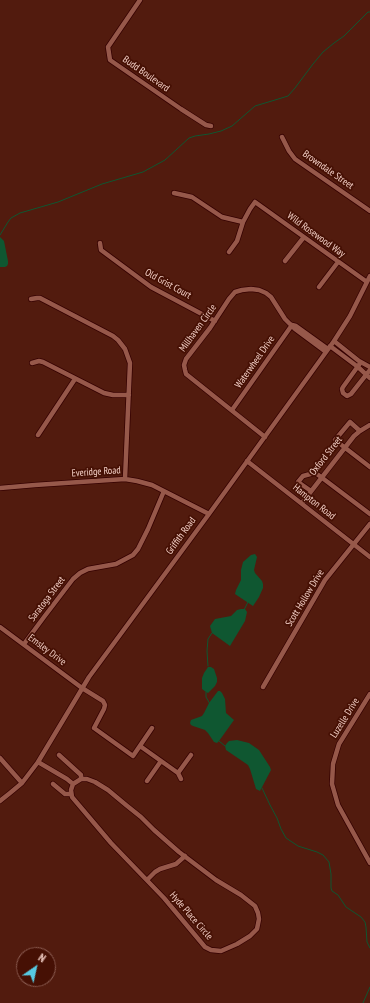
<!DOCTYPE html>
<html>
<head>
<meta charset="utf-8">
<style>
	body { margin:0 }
	#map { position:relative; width:370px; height:1003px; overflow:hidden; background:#521b0e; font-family:"PT Sans Narrow",sans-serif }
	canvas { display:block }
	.north { position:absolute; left:16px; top:947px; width:40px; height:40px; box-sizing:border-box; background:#461004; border:1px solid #8b5c51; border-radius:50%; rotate:34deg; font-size:11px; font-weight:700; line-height:16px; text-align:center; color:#f2cec5 }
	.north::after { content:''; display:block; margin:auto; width:14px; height:18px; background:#57c9e2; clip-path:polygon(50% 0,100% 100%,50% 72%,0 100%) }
</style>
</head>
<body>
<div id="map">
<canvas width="370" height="1003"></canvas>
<div class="north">N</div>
</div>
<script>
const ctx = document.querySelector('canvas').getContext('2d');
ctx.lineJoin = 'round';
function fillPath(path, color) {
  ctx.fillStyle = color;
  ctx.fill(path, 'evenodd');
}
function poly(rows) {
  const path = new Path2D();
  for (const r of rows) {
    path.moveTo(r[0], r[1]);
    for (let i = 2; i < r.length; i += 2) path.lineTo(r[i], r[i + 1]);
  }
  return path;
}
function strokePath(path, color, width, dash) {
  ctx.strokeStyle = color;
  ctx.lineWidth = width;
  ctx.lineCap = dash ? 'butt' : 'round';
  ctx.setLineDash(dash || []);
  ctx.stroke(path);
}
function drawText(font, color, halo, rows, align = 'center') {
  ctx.font = font + ' "PT Sans Narrow",sans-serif';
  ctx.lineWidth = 3.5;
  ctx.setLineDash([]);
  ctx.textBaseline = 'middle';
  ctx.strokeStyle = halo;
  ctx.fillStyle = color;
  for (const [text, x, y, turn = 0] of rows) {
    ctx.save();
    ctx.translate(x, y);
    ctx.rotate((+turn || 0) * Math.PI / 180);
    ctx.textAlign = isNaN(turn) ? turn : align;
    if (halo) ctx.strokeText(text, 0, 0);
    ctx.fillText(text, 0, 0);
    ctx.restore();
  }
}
fillPath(poly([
	[0,237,4,241,8,261,8,264,7,266,5,267,0,267],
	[255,554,257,557,254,570,255,573,262,581,263,584,263,588,259,597,253,606,235,594,236,590,241,580,241,570,243,562,251,555],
	[241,609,245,609,247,612,245,621,230,646,212,633,210,626,215,619,231,616,237,610],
	[208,667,211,667,214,669,217,678,217,682,215,686,208,693,206,692,202,689,202,678,204,673],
	[218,691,220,691,222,693,225,699,226,713,234,720,219,741,217,743,214,742,208,733,205,730,193,726,191,725,190,723,191,720,202,716,204,713,209,703],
	[237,740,249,743,259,750,270,767,271,770,260,791,256,789,250,769,248,765,226,750,225,746,227,743,229,741]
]), '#0f5731');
strokePath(poly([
	[0,235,8,222,11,218,20,213,58,202,102,184,143,172,165,160,189,138,195,136,209,134,221,131,232,126,255,106,275,100,288,96,295,88,313,64,323,52,334,43,344,36,368,12,370,12],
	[244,610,248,602],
	[208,666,207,651,208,639,212,633],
	[206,692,206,697,210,704],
	[219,741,225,746],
	[262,788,270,805,277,818,281,829,286,838,298,846,317,852,323,855,329,862,331,874,331,888,332,891,338,895,346,907,361,917,365,922,366,927,367,942,370,948],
	[363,1003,370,987]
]), '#0f5731', 1);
const minor = poly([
	[140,0,108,47,110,60,181,109,206,125,211,126],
	[282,137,289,151,295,159,370,211],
	[174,193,192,197,222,217,243,222],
	[100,243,101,250,151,287,215,321],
	[229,252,237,241,243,222,250,209,255,202,367,282],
	[285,261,304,237],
	[319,287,338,262],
	[31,299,37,298,40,298,113,336,118,340,125,349,130,363,125,479],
	[292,325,296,326,328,349],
	[334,341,359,361,370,367],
	[330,346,358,367,370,378],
	[361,362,343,387,342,389,343,393,347,396,351,394,370,370],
	[32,363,39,361,43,362,104,393,113,395,129,395],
	[232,410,292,325],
	[360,431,350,422,335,440,370,467],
	[38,435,75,379],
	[265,437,186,374,185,370,184,365,186,359,210,328,229,299,235,292,242,290,251,289,259,290,266,293,271,297,285,319,295,329,326,352],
	[247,461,370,557],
	[0,488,35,485,125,479,137,481,152,485,209,514],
	[311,491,298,482,303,476,314,473,317,474,370,514],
	[302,503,354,436,360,431,370,425],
	[0,627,82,688,103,701,105,705,104,709,94,728,133,756,152,728],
	[24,644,44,617,73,579,80,573,88,569,116,564,133,555,138,549,148,529,164,491],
	[263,687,325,580,370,524],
	[370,694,339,744,333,764,332,784,338,805,370,863],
	[140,746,178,773,181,779],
	[59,755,81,775,81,779],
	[0,758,22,783],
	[38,762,67,779,73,784,71,790,72,797,111,843,164,898,205,947,211,950,221,951,237,944,250,936,257,929,259,919,258,913,255,906,241,895,216,880,179,852,154,830,141,817,126,805,108,790,95,782,87,779,81,779,73,784],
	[178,773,191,755],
	[147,781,161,761],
	[53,784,65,794,71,794],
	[0,801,10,793,22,783,38,762,89,677,209,514,334,341,350,316,370,276],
	[147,880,155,872,160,869,176,864,185,856]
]);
strokePath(minor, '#350000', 6);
strokePath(minor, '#96584a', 4.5);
drawText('10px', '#f2cec5', '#461004', [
	["Budd Boulevard",146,74,35],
	["Browndale Street",328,170,35],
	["Wild Rosewood Way",316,235,36],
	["Old Grist Court",168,284,29],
	["Millhaven Circle",198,328,-54],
	["Waterwheel Drive",255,362,-55],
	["Oxford Street",326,456,-52],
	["Everidge Road",96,472,-4],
	["Hampton Road",314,502,38],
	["Griffith Road",181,536,-54],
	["Scott Hollow Drive",305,598,-59],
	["Saratoga Street",47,599,-53],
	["Emsley Drive",47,650,37],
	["Luzelle Drive",345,718,-58],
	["Hyde Place Circle",191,916,49]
]);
</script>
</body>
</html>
